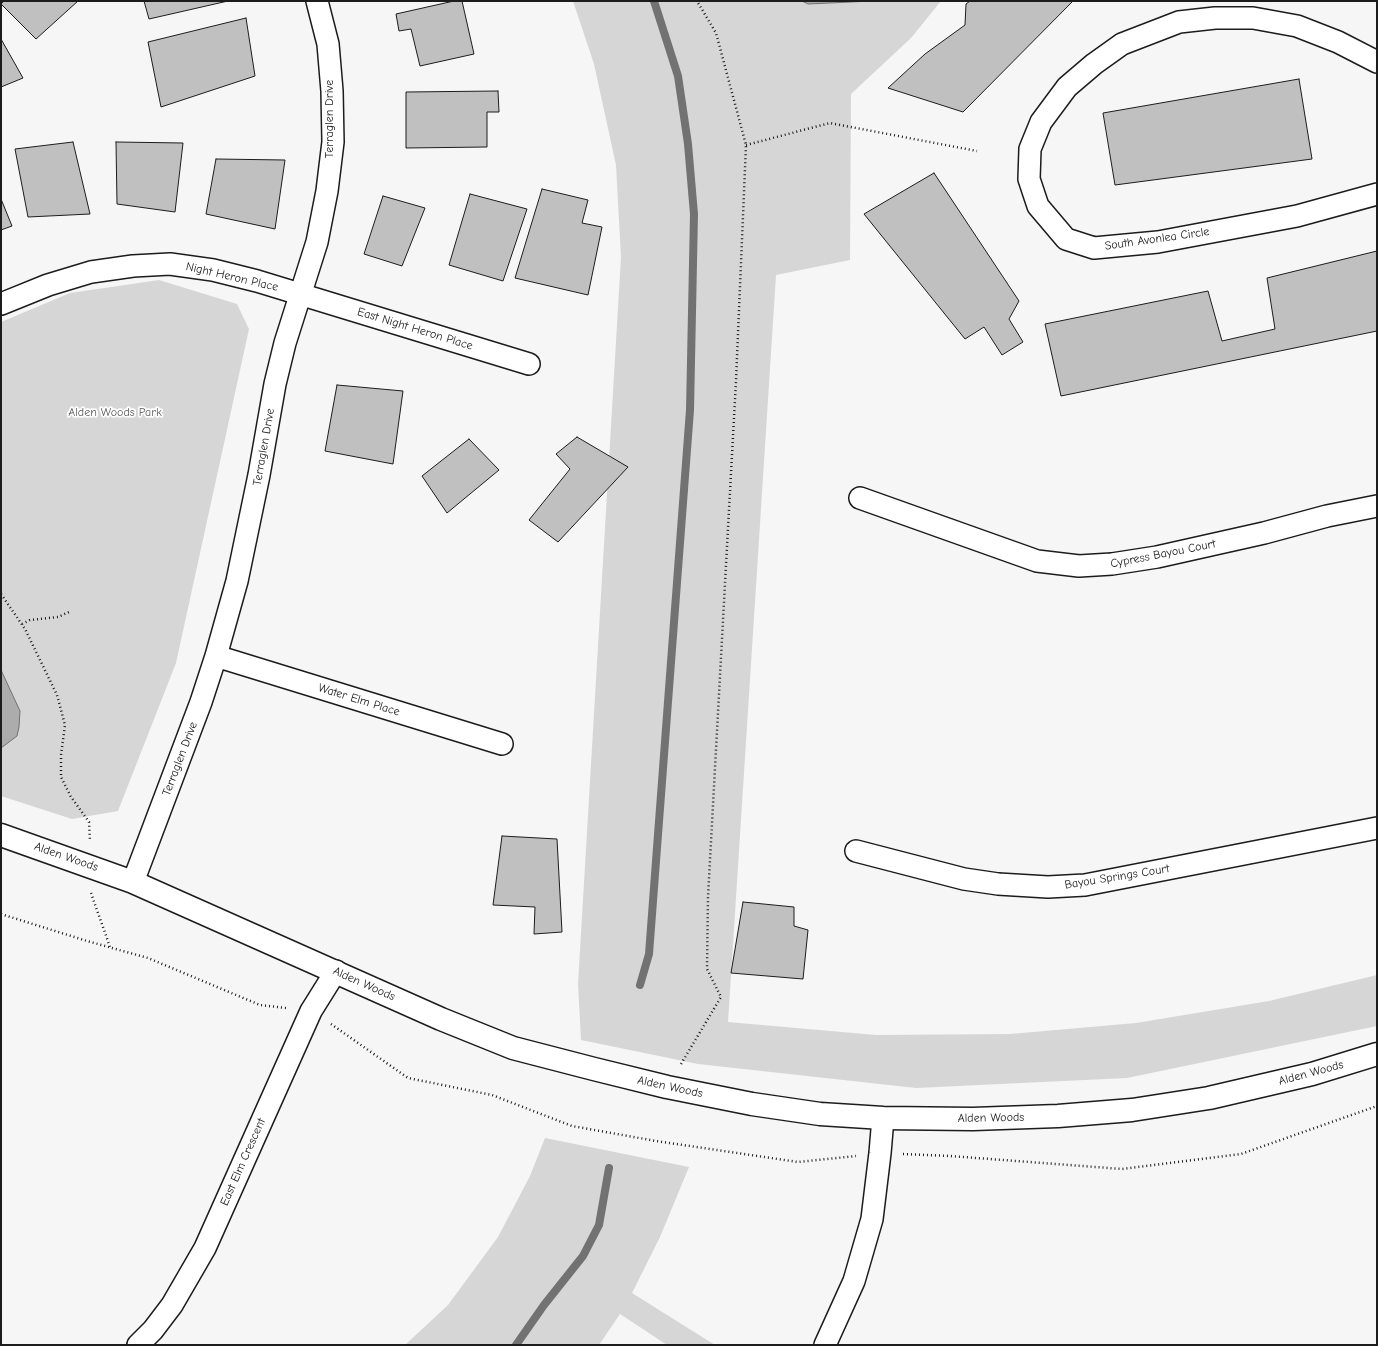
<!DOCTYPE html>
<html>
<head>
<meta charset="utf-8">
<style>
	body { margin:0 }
	#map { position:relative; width:1378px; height:1346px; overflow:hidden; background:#f6f6f6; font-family:"Comic Neue",sans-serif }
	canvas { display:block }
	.frame { position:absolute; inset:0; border:2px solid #1c1c1c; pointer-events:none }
</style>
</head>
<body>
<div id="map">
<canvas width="1378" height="1346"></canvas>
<div class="frame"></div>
</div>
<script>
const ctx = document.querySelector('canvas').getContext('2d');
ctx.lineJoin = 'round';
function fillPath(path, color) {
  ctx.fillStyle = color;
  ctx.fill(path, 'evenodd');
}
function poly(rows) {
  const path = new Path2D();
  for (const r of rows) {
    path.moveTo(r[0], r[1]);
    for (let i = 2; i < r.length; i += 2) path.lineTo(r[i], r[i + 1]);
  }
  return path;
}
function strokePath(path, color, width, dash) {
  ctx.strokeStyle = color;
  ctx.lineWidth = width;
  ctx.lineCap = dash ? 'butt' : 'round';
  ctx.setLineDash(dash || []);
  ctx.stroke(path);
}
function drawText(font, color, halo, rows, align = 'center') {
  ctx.font = font + ' "Comic Neue",sans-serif';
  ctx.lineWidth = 3.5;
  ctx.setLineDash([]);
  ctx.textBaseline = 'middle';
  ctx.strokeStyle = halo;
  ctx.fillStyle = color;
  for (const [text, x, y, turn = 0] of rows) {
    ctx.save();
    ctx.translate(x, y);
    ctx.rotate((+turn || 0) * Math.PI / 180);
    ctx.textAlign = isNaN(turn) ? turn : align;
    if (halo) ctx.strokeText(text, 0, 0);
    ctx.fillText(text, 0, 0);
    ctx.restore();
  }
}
fillPath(poly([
	[573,1,941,1,911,38,851,94,850,260,776,275,728,1022,876,1035,1010,1034,1136,1023,1269,1001,1377,975,1377,1026,1127,1078,916,1088,698,1064,581,1040,578,984,621,257,616,165,594,64],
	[159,280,237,304,249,329,176,663,118,811,72,819,1,796,1,322,70,293],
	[545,1138,689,1167,660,1237,632,1293,715,1345,667,1345,620,1314,599,1345,405,1345,448,1305,498,1237,530,1176]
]), '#d6d6d6');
const water = poly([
	[802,1,872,1,808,4,802,1],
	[1,670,20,711,19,727,17,736,1,748,1,670]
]);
fillPath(water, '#acacac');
strokePath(water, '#727272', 1);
strokePath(poly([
	[640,985,649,954,690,410,694,214,688,144,678,76,654,1],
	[516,1345,544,1305,583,1256,599,1225,609,1168]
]), '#727272', 8);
const building = poly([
	[4,1,78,1,36,39,1,4,4,1],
	[144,1,228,1,149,19,144,1],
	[454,1,462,1,474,54,420,66,411,29,399,31,396,14,454,1],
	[970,1,1073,1,963,112,888,88,925,54,965,25,966,4,970,1],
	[246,18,255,76,161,107,148,42,246,18],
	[1,39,23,78,1,87,1,39],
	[1299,79,1312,159,1115,185,1103,113,1299,79],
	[498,91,499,112,487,112,487,147,406,148,406,92,498,91],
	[73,142,90,214,28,217,15,149,73,142],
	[116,142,183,143,175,212,117,204,116,142],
	[216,159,285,160,275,229,206,214,216,159],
	[934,173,1019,301,1009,319,1023,342,1002,355,984,327,965,339,864,214,934,173],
	[542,189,588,200,582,223,602,227,588,295,515,278,542,189],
	[470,194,527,209,503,281,449,265,470,194],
	[383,196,425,208,402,266,364,254,383,196],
	[1,199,12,226,1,230,1,199],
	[1377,251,1377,331,1061,396,1045,324,1208,291,1222,341,1275,329,1267,278,1377,251],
	[337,385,403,391,393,464,325,451,337,385],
	[577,437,628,467,558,542,529,520,570,469,556,454,577,437],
	[469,439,499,470,447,513,422,476,469,439],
	[502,836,557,839,562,932,534,934,535,907,493,905,502,836],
	[743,902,794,907,794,926,808,930,803,979,731,973,743,902]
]);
fillPath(building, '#c0c0c0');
strokePath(building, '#1c1c1c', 1);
const street = poly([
	[1377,62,1338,42,1297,26,1253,18,1215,18,1179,22,1122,44,1094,64,1067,87,1041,122,1030,149,1029,179,1038,206,1066,239,1094,248,1158,242,1297,216,1377,194],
	[1,304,48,285,91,272,133,266,170,264,213,270,257,281,529,364],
	[860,498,1037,561,1079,566,1112,564,1157,557,1264,533,1327,516,1377,506],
	[216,656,502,744],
	[856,851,964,879,998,884,1048,887,1085,885,1377,828],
	[133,882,201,702,216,656,237,581,259,475,275,384,285,343,317,242,327,191,333,142,332,91,328,44,317,1],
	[138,1345,153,1330,172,1305,205,1248,311,1011,336,971],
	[825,1345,854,1281,872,1219,880,1153,883,1118]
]);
const secondary = poly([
	[1,835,133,882,441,1019,513,1048,594,1069,667,1087,752,1104,820,1114,883,1118,973,1119,1058,1116,1132,1110,1209,1098,1312,1074,1377,1054]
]);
strokePath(street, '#1c1c1c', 24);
strokePath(secondary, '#1c1c1c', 25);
strokePath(poly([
	[746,145,830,123,977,151],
	[1,594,25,629,57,695,65,725,61,755,61,777,71,797,89,822,90,841],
	[22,624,30,620,58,617,69,612],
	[91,893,110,947],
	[1,914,87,941,148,958,260,1005,286,1008],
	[331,1024,408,1078,492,1095,572,1126,656,1141,798,1162,856,1156],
	[681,1064,721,997,707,969,708,897,736,381,746,145,716,33,697,1],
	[903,1154,950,1156,1122,1169,1241,1154,1377,1106]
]), '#1c1c1c', 2.5, [1, 3]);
strokePath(street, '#fff', 21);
strokePath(secondary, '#fff', 22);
drawText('12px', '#1c1c1c', '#fff', [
	["Terraglen Drive",330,119,-90],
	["South Avonlea Circle",1157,239,-8],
	["Night Heron Place",232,277,13],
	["East Night Heron Place",415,329,17],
	["Terraglen Drive",264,447,-80],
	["Cypress Bayou Court",1163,554,-11],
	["Water Elm Place",359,700,17],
	["Terraglen Drive",180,759,-69],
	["Alden Woods",66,857,19],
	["Bayou Springs Court",1117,877,-9],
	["Alden Woods",364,984,24],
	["Alden Woods",1311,1073,-15],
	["Alden Woods",670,1087,12],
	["Alden Woods",991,1118,-1],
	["East Elm Crescent",243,1162,-66]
]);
drawText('12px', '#5d5d5d', '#fff', [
	["Alden Woods Park",115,413]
]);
</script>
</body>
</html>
